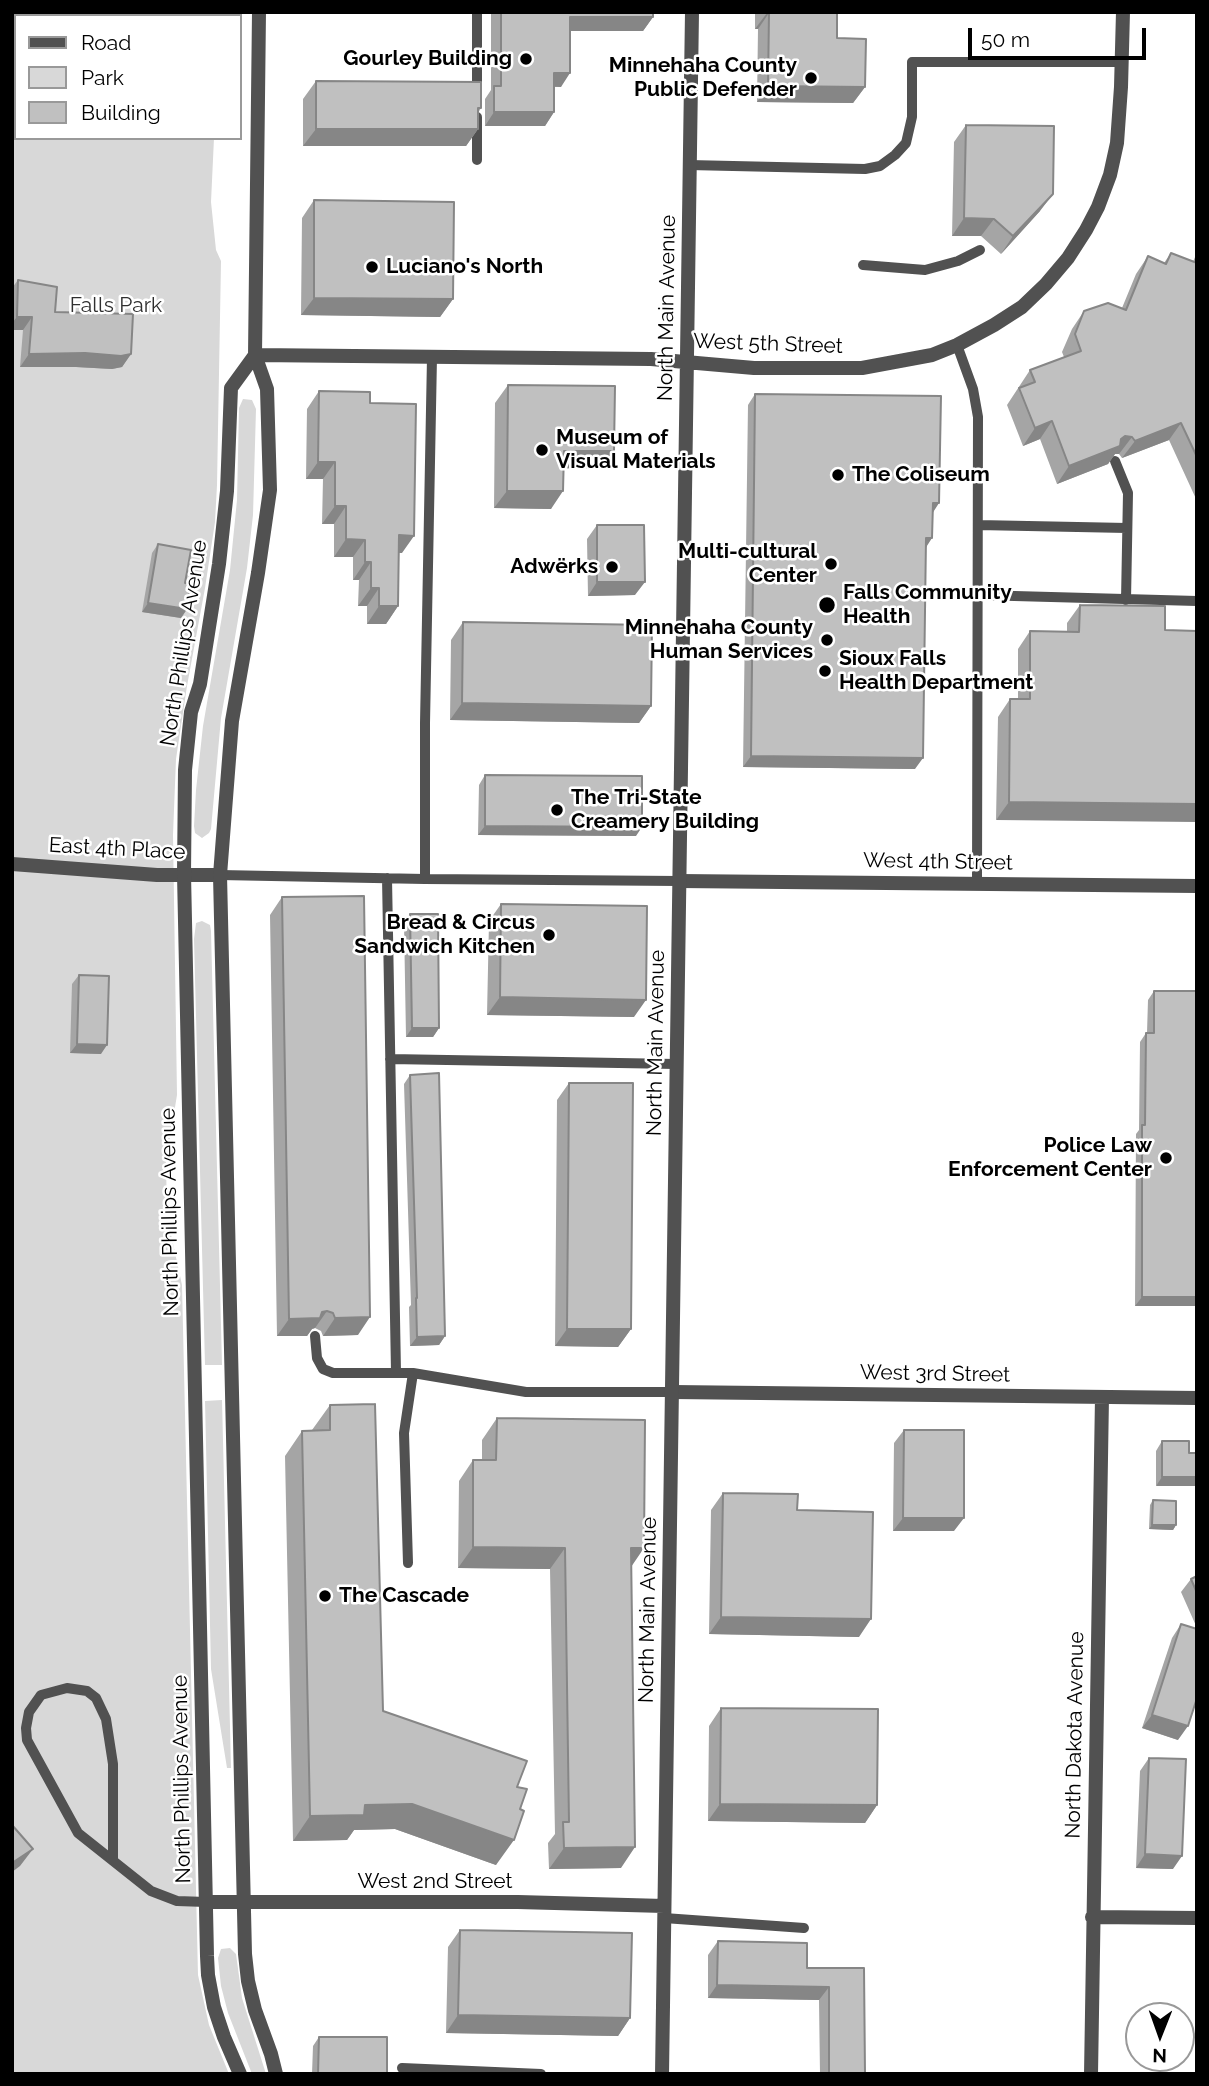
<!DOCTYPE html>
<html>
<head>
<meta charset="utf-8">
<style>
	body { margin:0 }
	#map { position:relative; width:1209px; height:2086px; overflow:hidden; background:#fff; font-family:Raleway,sans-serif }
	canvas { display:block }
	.frame { position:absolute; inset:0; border:14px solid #000; pointer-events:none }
	.legend { position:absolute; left:14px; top:14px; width:228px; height:126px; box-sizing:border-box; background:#fff; border:2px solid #999; margin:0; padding:9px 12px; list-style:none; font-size:21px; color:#000 }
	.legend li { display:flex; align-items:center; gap:14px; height:35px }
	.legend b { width:35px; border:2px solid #999 }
	.north { position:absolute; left:1125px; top:2002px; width:70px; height:70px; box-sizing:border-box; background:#fff; border:2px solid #999; border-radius:50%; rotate:181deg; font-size:19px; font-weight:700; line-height:28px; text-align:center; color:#000 }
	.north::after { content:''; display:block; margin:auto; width:24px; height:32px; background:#000; clip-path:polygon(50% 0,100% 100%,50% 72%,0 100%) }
	.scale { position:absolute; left:968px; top:28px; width:178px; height:32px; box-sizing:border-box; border:4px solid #000; border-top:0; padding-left:9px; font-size:21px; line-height:24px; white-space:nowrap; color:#000; -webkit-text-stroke:5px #fff; paint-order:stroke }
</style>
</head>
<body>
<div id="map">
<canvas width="1209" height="2086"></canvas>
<div class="frame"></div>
<ul class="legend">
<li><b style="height:9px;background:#515151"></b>Road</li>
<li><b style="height:19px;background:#d8d8d8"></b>Park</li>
<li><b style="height:19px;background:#c0c0c0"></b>Building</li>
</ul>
<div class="north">N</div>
<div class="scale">50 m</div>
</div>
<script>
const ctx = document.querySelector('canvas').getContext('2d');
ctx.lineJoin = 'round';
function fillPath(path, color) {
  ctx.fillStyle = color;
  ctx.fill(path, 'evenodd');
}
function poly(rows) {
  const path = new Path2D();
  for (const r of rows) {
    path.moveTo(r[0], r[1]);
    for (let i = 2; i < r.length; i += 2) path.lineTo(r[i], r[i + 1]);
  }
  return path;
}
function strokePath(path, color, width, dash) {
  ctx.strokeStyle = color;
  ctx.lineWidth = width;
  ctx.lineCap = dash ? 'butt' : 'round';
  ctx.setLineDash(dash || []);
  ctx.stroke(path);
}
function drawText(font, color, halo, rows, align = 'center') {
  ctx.font = font + ' Raleway,sans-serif';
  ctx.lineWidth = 5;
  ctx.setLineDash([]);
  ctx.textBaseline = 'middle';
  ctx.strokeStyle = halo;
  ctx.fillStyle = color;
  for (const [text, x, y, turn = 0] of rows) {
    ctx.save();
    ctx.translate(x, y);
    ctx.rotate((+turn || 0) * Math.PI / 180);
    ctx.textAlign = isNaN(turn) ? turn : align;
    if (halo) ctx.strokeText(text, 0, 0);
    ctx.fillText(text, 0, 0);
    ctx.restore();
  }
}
fillPath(poly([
	[12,12,159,12,159,16,16,16,16,138,214,138,211,202,216,250,221,261,217,485,215,522,205,588,187,686,176,759,173,835,177,1095,166,1162,167,1216,182,1285,198,1975,209,2025,229,2074,12,2074],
	[243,399,252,400,256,409,253,515,247,568,221,718,211,829,209,833,202,838,195,833,194,826,196,790,203,726,230,570,237,500,239,408],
	[202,921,210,925,211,931,222,1365,205,1365,194,939,196,923],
	[222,1400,231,1768,227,1768,211,1669,205,1401],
	[230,1948,236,1954,242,1998,266,2074,252,2074,228,2013,221,1986,218,1958,221,1949]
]), '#d8d8d8');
strokePath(poly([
	[477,93,477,12],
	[477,160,477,117],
	[689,165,865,169,880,166,895,155,906,143,912,117,912,62,1122,62],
	[863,265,925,270,958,261,980,250],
	[957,345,973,389,978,417,977,884],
	[1115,461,1128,493,1126,600],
	[978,525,1127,528],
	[978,595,1197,601],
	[220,875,425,879,679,881],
	[387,878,396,1372],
	[425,879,425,723,432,357],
	[390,1059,676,1064],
	[315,1336,317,1358,323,1369,333,1373,413,1373,526,1392,673,1392],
	[408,1563,404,1433,413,1373],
	[113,1860,113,1764,106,1719,96,1698,87,1691,67,1688,41,1695,29,1712,26,1728,27,1740,78,1833,151,1891,177,1901,206,1902],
	[664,1918,804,1928],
	[402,2068,541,2074]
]), '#515151', 10);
strokePath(poly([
	[12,864,157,875,220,875],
	[679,881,1197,886],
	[673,1392,1197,1398],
	[1092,1917,1197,1918],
	[1091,2074,1102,1397]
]), '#515151', 14);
strokePath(poly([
	[259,12,255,355,267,389,270,490,258,573,232,721,220,875,245,1954,248,1981,255,2010,271,2054,276,2074],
	[255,355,651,359,754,368,862,368,932,355,957,345,994,325,1022,307,1046,284,1068,258,1086,230,1098,207,1110,175,1117,143,1121,87,1123,12],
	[206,1902,518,1902,664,1906],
	[240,2074,224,2037,214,2007,208,1975,207,1956,184,874,185,770,191,712,200,684,219,564,227,491,231,388,255,355],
	[662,2074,692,12]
]), '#515151', 14);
fillPath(poly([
	[491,12,653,12,653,17,643,31,570,31,561,87,554,87,554,112,545,126,485,126,485,99,491,90],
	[755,12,837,12,837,38,865,87,853,103,757,102,758,29,755,29],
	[316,81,481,108,478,113,478,129,466,146,303,146,303,99],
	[966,125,1040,211,1001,254,981,236,952,236,954,142],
	[314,200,453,299,440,317,301,315,302,218],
	[1197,252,1197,501,1169,440,1122,458,1119,454,1115,454,1108,464,1057,484,1040,439,1023,446,1007,405,1030,370,1064,357,1062,352,1072,329,1084,311,1122,308,1136,274,1148,256,1164,263,1171,253,1193,262],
	[18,280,55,312,131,354,122,367,112,369,76,367,20,367,23,330,12,330,12,288],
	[508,385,614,451,601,469,564,468,551,509,494,508,495,403],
	[319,391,370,403,402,553,399,553,398,606,386,624,367,624,367,606,358,606,359,580,353,580,353,557,334,557,334,524,322,524,323,479,306,479,307,409],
	[755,394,932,513,926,548,915,769,743,767,748,405],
	[597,525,635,595,588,596,587,539],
	[158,544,185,583,187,609,181,618,142,612,152,553],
	[1080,605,1165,630,996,820,998,717,1010,699,1018,699,1018,649,1030,631,1067,632,1067,623],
	[463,622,651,706,639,723,450,720,451,640],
	[485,775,636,836,478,835,479,785],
	[282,897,358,1335,323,1336,321,1331,315,1328,312,1329,307,1336,277,1336,270,915],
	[501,904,634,1017,487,1015,489,921],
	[410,914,439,1028,433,1037,406,1037,404,923],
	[79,975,101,1054,70,1053,72,984],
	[1154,991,1197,1306,1135,1306,1136,1134,1139,1130,1140,1042,1146,1033,1147,1033,1148,1000],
	[410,1075,445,1336,439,1345,410,1346,409,1307,411,1305,404,1084],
	[569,1083,631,1329,618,1347,555,1346,557,1100],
	[330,1405,383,1711,517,1787,496,1865,395,1829,354,1830,347,1840,293,1841,285,1456,302,1431,312,1430],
	[497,1418,631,1567,621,1868,549,1869,548,1843,555,1834,550,1569,458,1568,459,1481,473,1460,482,1460,482,1440],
	[904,1430,954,1531,893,1531,894,1443],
	[1162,1441,1189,1453,1156,1486,1156,1451],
	[723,1493,797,1510,859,1637,709,1634,711,1510],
	[1153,1500,1176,1525,1173,1530,1149,1529,1150,1505],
	[1197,1576,1197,1628,1181,1592,1191,1579],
	[1181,1624,1178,1740,1142,1728,1172,1638],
	[721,1708,877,1805,865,1823,708,1821,709,1726],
	[1149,1758,1173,1869,1136,1868,1140,1771],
	[460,1930,630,2018,618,2036,446,2033,448,1947],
	[718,1941,807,1968,864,1968,865,2074,820,2074,819,2000,708,1998,708,1955],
	[319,2037,387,2074,312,2074,313,2046]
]), '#a5a5a5');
fillPath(poly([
	[767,13,769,13,758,29,755,29],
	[570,17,653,17,643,31,561,31],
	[554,73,570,73,561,87,545,86],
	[768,86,865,87,853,103,757,102],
	[494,112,554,112,545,126,485,126],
	[316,129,478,129,466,146,303,146],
	[1053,194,1040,211,1001,254,1013,236],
	[964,218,994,219,981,236,952,236],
	[314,298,453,299,440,317,301,315],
	[17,317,32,317,23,330,12,330,12,323],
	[29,354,131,354,122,367,112,369,76,367,20,367],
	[1052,421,1040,439,1023,446,1035,428],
	[1181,423,1169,440,1122,458,1135,441],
	[1125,436,1132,437,1119,454,1115,454,1108,464,1057,484,1069,466],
	[564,451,614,451,601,469,552,468],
	[318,462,335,462,323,479,306,479],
	[507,491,563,491,551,509,494,508],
	[933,503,939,503,932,514],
	[335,506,346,506,334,524,322,524],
	[399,535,414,536,402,553,387,553],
	[926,538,932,538,925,549],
	[346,539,365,540,353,557,334,557],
	[365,562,371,562,359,580,353,580],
	[597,582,645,582,635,595,588,596],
	[371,588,379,588,367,606,358,606],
	[148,603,187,609,181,618,142,612],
	[379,606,398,606,386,624,367,624],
	[462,703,651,706,639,723,450,720],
	[751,756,923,758,915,769,743,767],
	[1009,802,1197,804,1197,822,996,820],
	[485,826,642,827,636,836,478,835],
	[500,997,646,1000,634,1017,487,1015],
	[412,1028,439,1028,433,1037,406,1037],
	[77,1044,107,1045,101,1054,70,1053],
	[1142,1297,1197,1297,1197,1306,1135,1306],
	[327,1311,315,1328,312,1329,307,1336,277,1336,289,1319],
	[370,1317,358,1335,323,1336,335,1318],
	[567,1329,631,1329,618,1347,555,1346],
	[445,1336,439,1345,410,1346,417,1337],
	[1162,1477,1197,1477,1197,1486,1156,1486],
	[903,1518,964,1518,954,1531,893,1531],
	[1152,1525,1176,1525,1173,1530,1149,1529],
	[473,1547,565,1548,550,1569,458,1568],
	[631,1548,644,1548,629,1570],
	[721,1617,871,1619,859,1637,709,1634],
	[1152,1715,1188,1726,1178,1740,1142,1728],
	[412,1804,514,1840,496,1865,395,1829,354,1830,347,1840,293,1841,310,1816,365,1805],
	[720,1804,877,1805,865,1823,708,1821],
	[635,1847,621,1868,549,1869,564,1848],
	[33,1849,20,1866,12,1872,12,1863],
	[1145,1854,1182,1856,1173,1869,1136,1868],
	[717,1985,829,1987,819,2000,708,1998],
	[458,2015,630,2018,618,2036,446,2033]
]), '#868686');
const building = poly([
	[162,12,214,12,214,16,162,16,162,12],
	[501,12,653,12,653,17,570,17,570,73,554,73,554,112,494,112,494,86,501,86,501,12],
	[837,12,837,38,866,39,865,87,768,86,769,13,767,12,837,12],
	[316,81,481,82,481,108,478,108,478,129,316,129,316,81],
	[966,125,1054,126,1053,194,1013,236,994,219,964,218,966,125],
	[314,200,454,202,453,299,314,298,314,200],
	[1171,253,1197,263,1197,457,1181,423,1135,441,1132,437,1125,436,1121,439,1120,446,1069,466,1052,421,1035,428,1019,388,1035,382,1030,370,1081,351,1075,334,1084,311,1108,303,1126,310,1148,256,1166,264,1171,253],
	[18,280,57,287,55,312,133,314,131,354,121,356,85,353,29,354,32,317,17,317,18,280],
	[508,385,615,386,614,451,564,451,563,491,507,491,508,385],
	[319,391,370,392,370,403,416,404,414,536,399,535,398,606,379,606,379,588,371,588,371,562,365,562,365,540,346,539,346,506,335,506,335,462,318,462,319,391],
	[755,394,941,396,939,503,933,503,932,538,926,538,923,758,751,756,755,394],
	[597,525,644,525,645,582,597,582,597,525],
	[158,544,191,550,185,583,191,584,187,609,148,603,158,544],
	[1080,605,1165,606,1165,630,1197,631,1197,804,1009,802,1010,699,1030,699,1030,631,1079,632,1080,605],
	[463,622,652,625,651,706,462,703,463,622],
	[485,775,642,776,642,827,485,826,485,775],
	[364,896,370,1317,335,1318,333,1313,327,1311,322,1312,320,1318,289,1319,282,897,364,896],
	[501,904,647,906,646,1000,500,997,501,904],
	[410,914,438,914,439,1028,412,1028,410,914],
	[79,975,109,976,107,1045,77,1044,79,975],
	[1154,991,1197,991,1197,1297,1142,1297,1142,1125,1145,1125,1146,1033,1154,1033,1154,991],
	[439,1073,445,1336,417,1337,416,1298,417,1298,410,1075,439,1073],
	[569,1083,633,1083,631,1329,567,1329,569,1083],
	[375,1404,383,1711,527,1761,517,1787,527,1789,520,1809,524,1811,514,1840,412,1804,365,1805,364,1815,310,1816,302,1431,330,1430,330,1405,375,1404],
	[497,1418,645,1420,644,1548,631,1548,635,1847,564,1848,563,1822,569,1822,565,1548,473,1547,473,1460,496,1460,497,1418],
	[904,1430,964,1430,964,1518,903,1518,904,1430],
	[1162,1441,1189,1441,1189,1453,1197,1453,1197,1477,1162,1477,1162,1441],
	[723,1493,798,1494,797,1510,873,1512,871,1619,721,1617,723,1493],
	[1153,1500,1176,1501,1176,1525,1152,1525,1153,1500],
	[1197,1576,1197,1593,1191,1579,1197,1576],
	[1181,1624,1197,1629,1197,1698,1188,1726,1152,1715,1181,1624],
	[721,1708,878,1709,877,1805,720,1804,721,1708],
	[1149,1758,1186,1759,1182,1856,1145,1854,1149,1758],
	[12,1825,33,1849,12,1863,12,1825],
	[460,1930,632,1933,630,2018,458,2015,460,1930],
	[718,1941,807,1943,807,1968,864,1968,865,2074,829,2074,829,1987,717,1985,718,1941],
	[319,2037,387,2037,387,2074,318,2074,319,2037]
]);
fillPath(building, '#c0c0c0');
strokePath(building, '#868686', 2);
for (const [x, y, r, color] of [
	[526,59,7,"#000"],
	[811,78,7,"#000"],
	[372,267,7,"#000"],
	[542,450,7,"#000"],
	[838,475,7,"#000"],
	[831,564,7,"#000"],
	[612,567,7,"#000"],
	[827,605,9,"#000"],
	[827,640,7,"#000"],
	[825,671,7,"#000"],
	[557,810,7,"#000"],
	[549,935,7,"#000"],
	[1166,1158,7,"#000"],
	[325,1596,7,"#000"]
]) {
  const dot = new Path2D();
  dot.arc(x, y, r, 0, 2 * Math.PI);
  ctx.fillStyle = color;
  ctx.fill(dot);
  strokePath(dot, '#fff', 2.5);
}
drawText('bold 21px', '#000', '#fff', [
	["Gourley Building",512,59],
	["Minnehaha County",797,66],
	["Public Defender",797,90],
	["Luciano's North",386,267,"left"],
	["Museum of",556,438,"left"],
	["Visual Materials",556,462,"left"],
	["The Coliseum",852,475,"left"],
	["Multi-cultural",817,552],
	["Center",817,576],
	["Adwёrks",598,567],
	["Falls Community",843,593,"left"],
	["Health",843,617,"left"],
	["Minnehaha County",813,628],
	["Human Services",813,652],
	["Sioux Falls",839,659,"left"],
	["Health Department",839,683,"left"],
	["The Tri-State",571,798,"left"],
	["Creamery Building",571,822,"left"],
	["Bread & Circus",535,923],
	["Sandwich Kitchen",535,947],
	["Police Law",1152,1146],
	["Enforcement Center",1152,1170],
	["The Cascade",339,1596,"left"]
], 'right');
drawText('21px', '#2f2f2f', '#fff', [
	["Falls Park",116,306]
]);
drawText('21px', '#000', '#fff', [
	["North Main Avenue",667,308,-89],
	["West 5th Street",768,344,2],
	["North Phillips Avenue",184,643,-81],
	["East 4th Place",117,849,3],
	["West 4th Street",938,862,1],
	["North Main Avenue",656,1043,-89],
	["North Phillips Avenue",170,1212,-91],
	["West 3rd Street",935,1374,1],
	["North Main Avenue",648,1610,-89],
	["North Dakota Avenue",1075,1735,-89],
	["North Phillips Avenue",182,1779,-91],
	["West 2nd Street",435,1882]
]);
</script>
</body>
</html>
